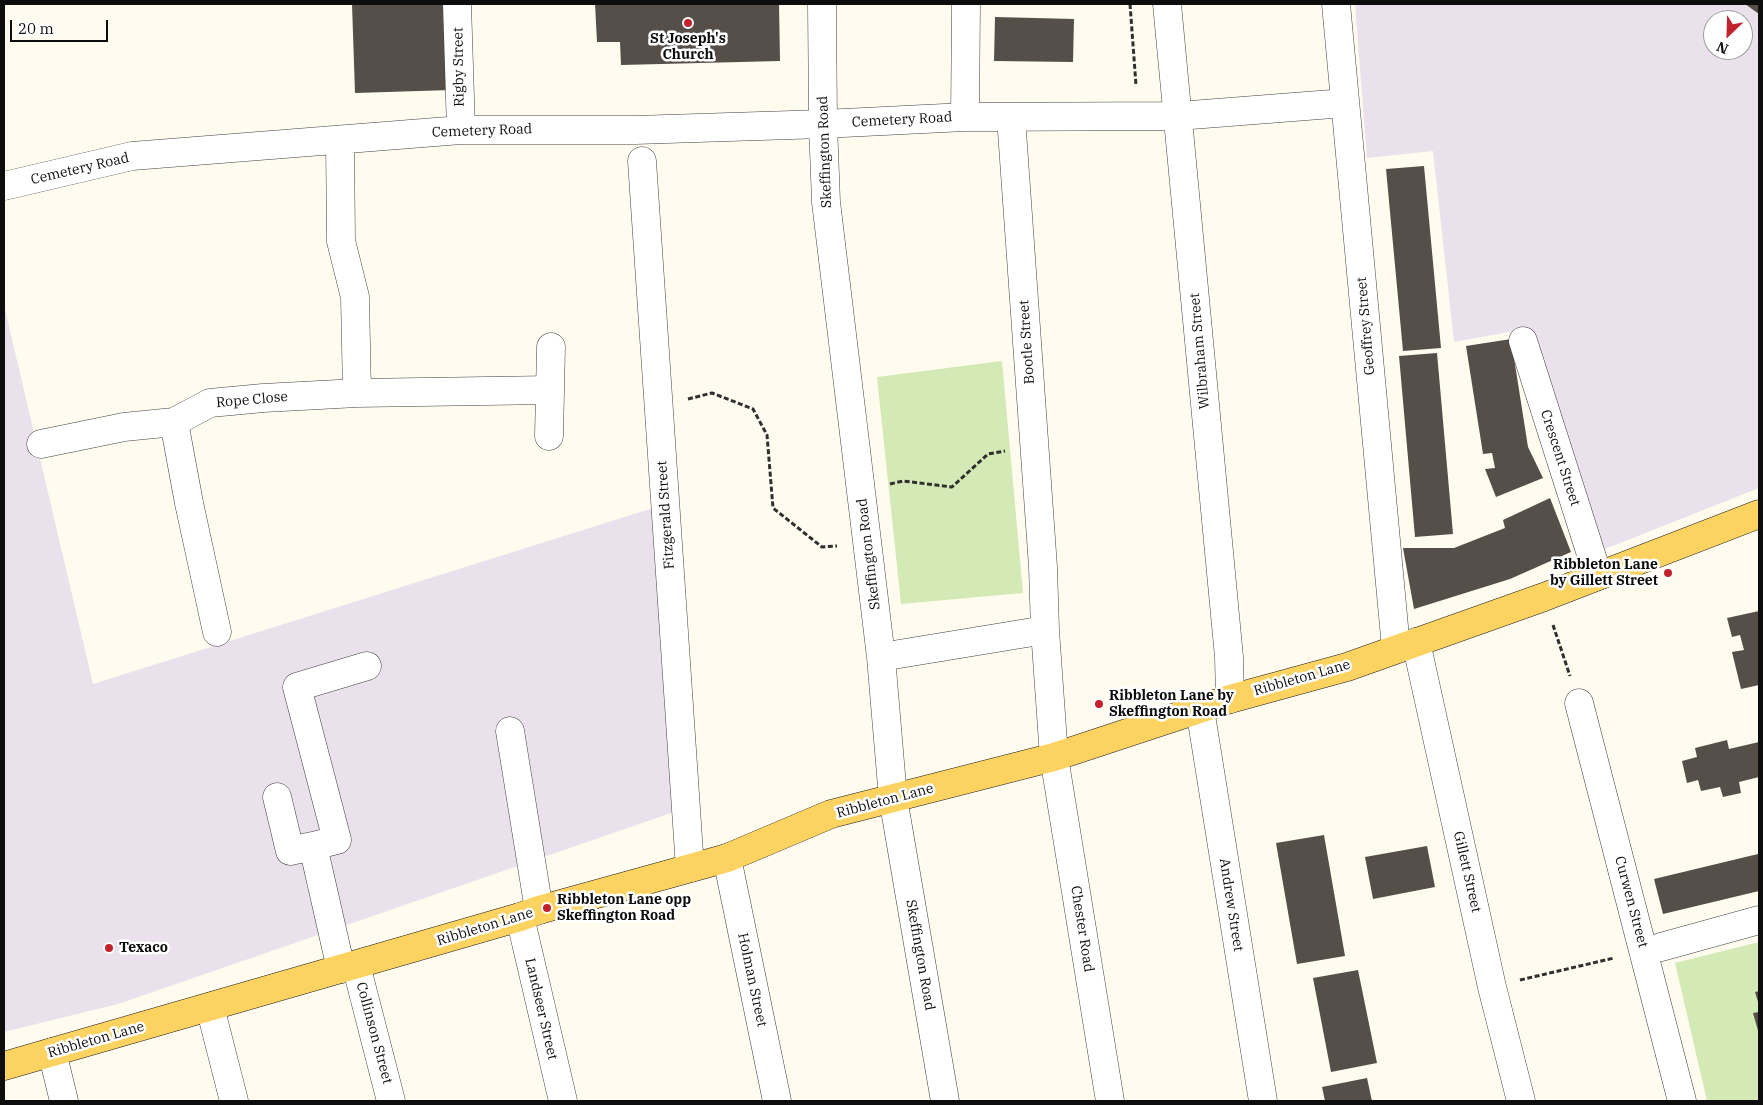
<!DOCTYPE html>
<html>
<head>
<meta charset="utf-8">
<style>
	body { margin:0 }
	#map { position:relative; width:1763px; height:1105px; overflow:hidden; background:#fffbee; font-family:"IBM Plex Serif",serif }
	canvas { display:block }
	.frame { position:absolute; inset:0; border:5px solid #0d0d0d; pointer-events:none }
	.north { position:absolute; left:1703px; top:10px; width:50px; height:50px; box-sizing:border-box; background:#fff; border:1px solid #9e9e9e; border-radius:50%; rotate:204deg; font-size:14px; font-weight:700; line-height:20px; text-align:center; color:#0d0d0d }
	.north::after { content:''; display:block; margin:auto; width:18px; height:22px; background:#c1222d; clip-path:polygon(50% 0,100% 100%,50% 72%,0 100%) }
	.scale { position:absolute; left:10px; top:20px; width:98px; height:22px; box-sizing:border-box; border:2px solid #0d0d0d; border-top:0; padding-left:6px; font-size:15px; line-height:18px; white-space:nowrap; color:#0d0d0d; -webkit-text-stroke:4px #fff; paint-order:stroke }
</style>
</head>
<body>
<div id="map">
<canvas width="1763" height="1105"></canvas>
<div class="frame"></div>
<div class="north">N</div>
<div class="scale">20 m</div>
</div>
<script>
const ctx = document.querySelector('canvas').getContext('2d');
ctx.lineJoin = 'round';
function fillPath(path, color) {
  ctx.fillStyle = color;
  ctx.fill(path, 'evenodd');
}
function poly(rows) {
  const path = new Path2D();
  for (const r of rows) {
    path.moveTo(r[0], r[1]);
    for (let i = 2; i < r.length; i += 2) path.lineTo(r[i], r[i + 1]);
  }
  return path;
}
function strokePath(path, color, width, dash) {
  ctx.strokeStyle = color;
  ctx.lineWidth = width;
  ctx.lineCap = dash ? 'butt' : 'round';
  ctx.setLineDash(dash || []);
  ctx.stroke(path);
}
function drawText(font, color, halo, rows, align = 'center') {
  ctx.font = font + ' "IBM Plex Serif",serif';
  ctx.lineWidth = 5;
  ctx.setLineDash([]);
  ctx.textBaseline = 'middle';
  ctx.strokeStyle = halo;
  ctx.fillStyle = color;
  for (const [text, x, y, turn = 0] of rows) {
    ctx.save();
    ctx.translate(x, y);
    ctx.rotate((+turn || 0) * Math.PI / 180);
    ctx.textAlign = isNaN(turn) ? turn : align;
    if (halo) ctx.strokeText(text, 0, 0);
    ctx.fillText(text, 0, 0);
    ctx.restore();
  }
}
fillPath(poly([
	[1355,4,1759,4,1759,488,1600,551,1526,329,1454,342,1433,151,1367,158],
	[1713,20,1743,20,1743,50,1713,50],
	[4,305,93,684,653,508,674,812,118,1004,4,1032]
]), '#ebe1ec');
fillPath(poly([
	[1002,361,1023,593,901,604,877,377],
	[1759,942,1759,1099,1750,1101,1707,1101,1675,963]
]), '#d3eab6');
fillPath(poly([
	[352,4,448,4,451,90,355,93],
	[595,4,779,4,780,61,621,65,620,42,597,42],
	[1745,4,1759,4,1759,14],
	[995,17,1074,19,1073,62,994,61],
	[1424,166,1441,348,1403,351,1386,169],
	[1511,339,1528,447,1543,478,1496,497,1485,469,1495,468,1492,453,1483,454,1466,346],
	[1437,353,1453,534,1415,537,1399,356],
	[1550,498,1571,552,1510,579,1414,609,1403,548,1454,548,1505,528,1503,520],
	[1759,611,1759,685,1741,689,1732,652,1744,650,1740,635,1732,637,1727,618],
	[1727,740,1729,749,1759,742,1759,777,1739,782,1741,793,1723,797,1720,787,1701,791,1698,780,1687,783,1682,761,1697,757,1695,748],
	[1324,835,1345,956,1297,964,1276,843],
	[1427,846,1435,887,1373,899,1365,857],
	[1758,854,1759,891,1663,914,1654,879],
	[1358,970,1377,1063,1331,1072,1313,978],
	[1759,991,1759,1005,1755,992],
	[1759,1012,1759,1034,1753,1013],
	[1367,1078,1372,1101,1325,1101,1322,1087]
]), '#564e49');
const minor = poly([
	[457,4,461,130],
	[822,4,823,124,826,202,881,657,893,798,945,1101],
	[1167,4,1229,657,1230,699],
	[1336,4,1396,648],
	[965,117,966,4],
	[1011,117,1043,567,1045,630,1054,757,1110,1101],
	[340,140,341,241,355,297,357,393,550,390],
	[642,161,690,868],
	[4,186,132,156,461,130,635,130,823,124,965,117,1178,116,1345,103],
	[1523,341,1598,576],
	[549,436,551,347],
	[41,444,124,427,174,422],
	[217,632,189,503,174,422,210,403,263,398,357,393],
	[1416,642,1492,987,1521,1101],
	[881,657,1045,630],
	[1579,703,1682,1101],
	[1200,709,1263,1101],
	[510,731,539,910],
	[277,797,290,851,313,846,341,969],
	[313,846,337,840,297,687,367,666],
	[727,858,777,1101],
	[520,917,563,1101],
	[1661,947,1759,920],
	[356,965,391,1101],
	[210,1007,234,1101],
	[52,1052,64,1101]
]);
const major = poly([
	[4,1066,520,917,539,910,727,858,831,814,1054,757,1230,699,1347,667,1544,597,1759,514]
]);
strokePath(minor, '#404040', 29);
strokePath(major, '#1e1e1e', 29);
strokePath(poly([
	[1130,4,1136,85],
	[688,399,712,393,753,409,767,435,773,508,822,547,837,546],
	[890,484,903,481,952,487,988,454,1005,451],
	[1553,625,1570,676],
	[1520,980,1614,958]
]), '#2f2f2f', 3, [5, 2.5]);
strokePath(minor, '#fff', 28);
strokePath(major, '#fcd261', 28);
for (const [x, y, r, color] of [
	[688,23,5,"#c1222d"],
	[1668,573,5,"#c1222d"],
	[1099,704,5,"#c1222d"],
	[547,908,5,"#c1222d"],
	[109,948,5,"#c1222d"]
]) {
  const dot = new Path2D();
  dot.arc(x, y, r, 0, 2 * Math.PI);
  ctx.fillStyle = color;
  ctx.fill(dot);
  strokePath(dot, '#fff', 2);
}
drawText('bold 14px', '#0d0d0d', '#fff', [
	["St Joseph's",688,39,"center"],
	["Church",688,55,"center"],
	["Ribbleton Lane",1658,565,"right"],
	["by Gillett Street",1658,581,"right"],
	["Ribbleton Lane by",1109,696],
	["Skeffington Road",1109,712],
	["Ribbleton Lane opp",557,900],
	["Skeffington Road",557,916],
	["Texaco",119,948]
], 'left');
drawText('14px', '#0d0d0d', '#fff', [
	["Rigby Street",459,67,-91],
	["Cemetery Road",902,120,-3],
	["Cemetery Road",482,131,-2],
	["Skeffington Road",825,152,-92],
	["Cemetery Road",80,169,-13],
	["Geoffrey Street",1366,326,-95],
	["Bootle Street",1027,342,-94],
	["Wilbraham Street",1200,351,-95],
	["Rope Close",252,400,-5],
	["Crescent Street",1560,458,72],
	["Fitzgerald Street",666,515,-94],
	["Skeffington Road",869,554,-97],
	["Ribbleton Lane",1302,678,-16],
	["Ribbleton Lane",885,801,-15],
	["Gillett Street",1467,872,77],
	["Curwen Street",1631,902,75],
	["Andrew Street",1231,905,81],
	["Ribbleton Lane",485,927,-17],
	["Chester Road",1082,929,81],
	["Skeffington Road",920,955,80],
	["Holman Street",752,980,78],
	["Landseer Street",541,1009,77],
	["Collinson Street",374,1033,75],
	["Ribbleton Lane",96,1040,-16]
]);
</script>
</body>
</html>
